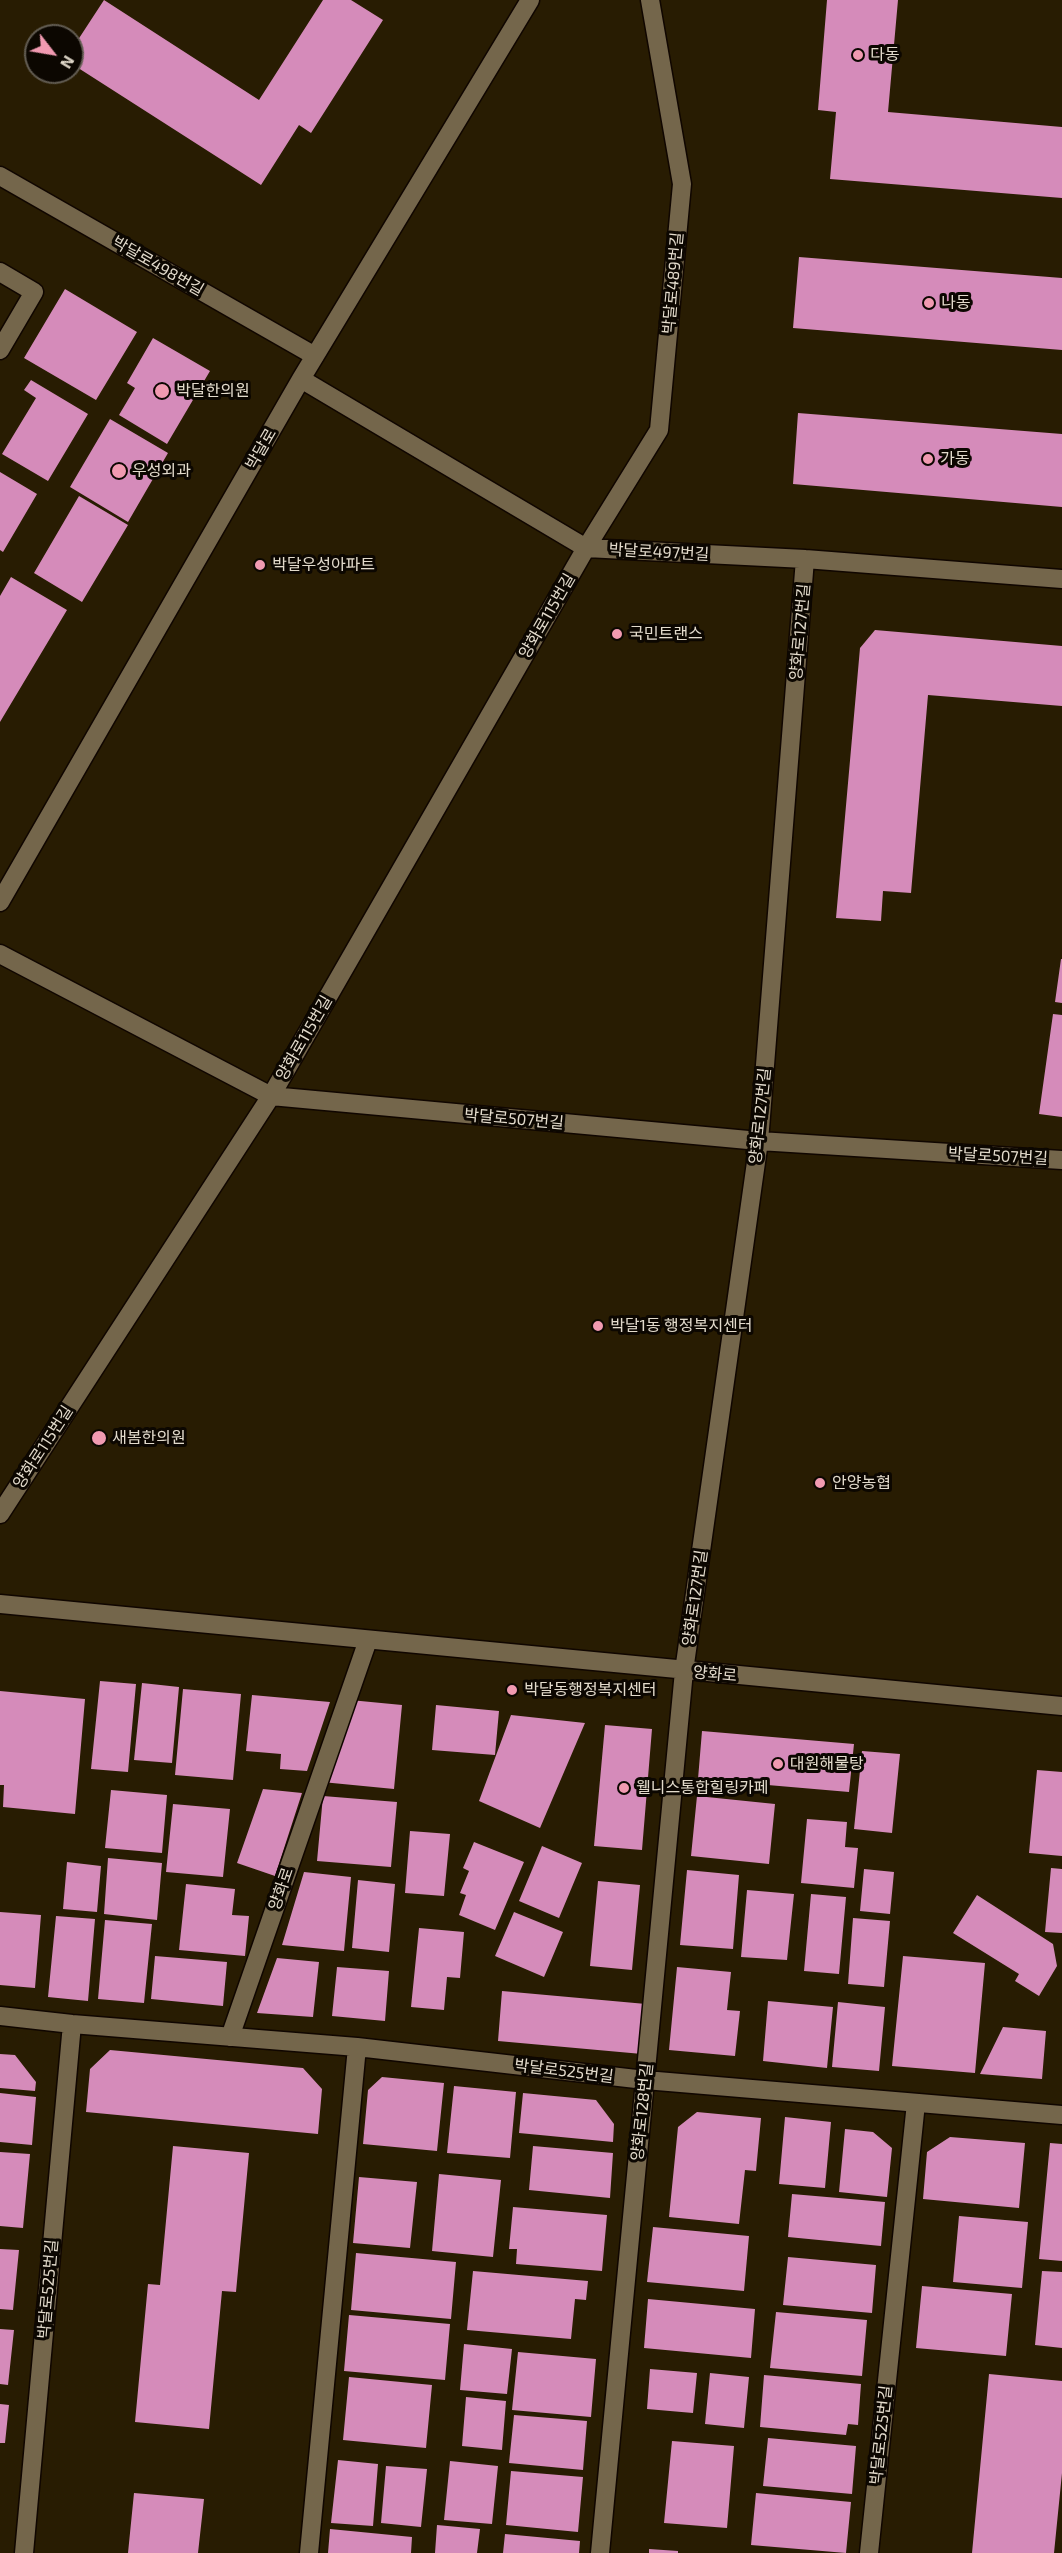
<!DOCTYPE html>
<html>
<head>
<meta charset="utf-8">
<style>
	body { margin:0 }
	#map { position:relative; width:1062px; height:2553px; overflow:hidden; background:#281c02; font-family:"Exo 2",sans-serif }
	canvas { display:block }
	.north { position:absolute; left:24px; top:24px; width:60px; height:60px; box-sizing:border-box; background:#0c0701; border:2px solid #625c52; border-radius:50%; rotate:121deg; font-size:16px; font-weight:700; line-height:24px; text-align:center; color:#e3dbcc }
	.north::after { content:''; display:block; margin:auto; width:21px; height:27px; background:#f19ab1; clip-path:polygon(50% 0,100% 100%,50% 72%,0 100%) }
</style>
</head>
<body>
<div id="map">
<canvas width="1062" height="2553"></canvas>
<div class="north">N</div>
</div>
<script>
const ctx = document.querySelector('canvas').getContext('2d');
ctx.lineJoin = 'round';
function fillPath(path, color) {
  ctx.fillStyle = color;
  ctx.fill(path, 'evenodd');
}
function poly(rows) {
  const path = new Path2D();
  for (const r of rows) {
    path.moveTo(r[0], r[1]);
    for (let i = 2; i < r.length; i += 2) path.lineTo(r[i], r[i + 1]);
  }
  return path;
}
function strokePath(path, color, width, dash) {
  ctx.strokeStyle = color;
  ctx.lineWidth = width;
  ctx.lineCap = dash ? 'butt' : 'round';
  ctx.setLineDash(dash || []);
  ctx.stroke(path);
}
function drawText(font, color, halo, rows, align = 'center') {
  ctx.font = font + ' "Exo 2","Noto Sans KR",sans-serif';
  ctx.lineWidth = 6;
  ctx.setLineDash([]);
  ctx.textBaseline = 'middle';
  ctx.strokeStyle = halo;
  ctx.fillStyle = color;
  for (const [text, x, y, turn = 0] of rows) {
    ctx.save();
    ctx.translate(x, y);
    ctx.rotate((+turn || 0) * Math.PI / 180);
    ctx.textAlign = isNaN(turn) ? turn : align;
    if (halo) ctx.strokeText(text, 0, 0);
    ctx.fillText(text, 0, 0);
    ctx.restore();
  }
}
fillPath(poly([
	[104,0,259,100,323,0,351,0,383,20,311,133,299,125,261,185,72,64,72,49],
	[827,0,898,0,888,112,1062,127,1062,198,830,179,836,112,818,110],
	[799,257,1062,278,1062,350,793,328],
	[65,289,137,332,96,400,24,358],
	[153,338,210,371,167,444,119,415,135,388,127,383],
	[31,380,88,414,48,481,2,454,36,398,24,390],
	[798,413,1062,434,1062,507,793,484],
	[110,419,168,453,128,522,70,487],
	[0,472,37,494,3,552,0,550],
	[79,496,128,525,82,602,34,573],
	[11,577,67,610,0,722,0,596],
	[875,630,1062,646,1062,706,928,695,911,893,883,891,881,921,836,918,860,648],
	[1061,959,1062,959,1062,1003,1055,1002],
	[1053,1014,1062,1015,1062,1117,1039,1114],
	[100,1681,136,1684,128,1772,91,1769],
	[142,1683,179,1687,172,1763,134,1760],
	[183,1689,241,1694,233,1780,175,1775],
	[0,1691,85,1699,75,1814,3,1807,4,1785,0,1785],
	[252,1695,330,1702,307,1771,280,1769,281,1754,246,1751],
	[350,1700,402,1705,394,1789,322,1782],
	[436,1705,499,1711,495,1755,432,1750],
	[511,1715,585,1723,540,1828,479,1801],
	[605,1725,652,1729,642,1850,594,1846],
	[702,1731,854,1744,849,1792,698,1779],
	[862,1751,900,1754,892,1833,854,1829],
	[1037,1770,1062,1772,1062,1856,1029,1853],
	[263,1789,302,1793,275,1876,237,1863],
	[111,1790,167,1795,162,1853,105,1848],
	[323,1796,397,1802,391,1867,317,1861],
	[697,1796,775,1804,769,1864,691,1856],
	[173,1804,230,1809,223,1877,166,1872],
	[807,1819,847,1822,845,1847,858,1848,854,1888,801,1883],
	[410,1831,450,1834,444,1896,405,1893],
	[474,1842,524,1862,495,1930,459,1915,466,1895,460,1893,469,1871,463,1868],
	[542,1846,582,1863,559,1918,519,1901],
	[108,1858,162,1863,157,1920,104,1914],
	[67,1862,101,1866,97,1912,63,1909],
	[1051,1868,1062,1869,1062,1933,1045,1932],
	[864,1869,894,1872,890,1914,860,1911],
	[687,1870,739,1875,733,1949,680,1945],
	[304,1872,351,1877,344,1951,282,1945],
	[358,1880,395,1884,389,1952,352,1948],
	[598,1881,640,1885,632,1970,590,1966],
	[186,1884,235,1889,232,1915,249,1916,245,1956,179,1950],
	[747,1890,794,1894,787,1960,741,1957],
	[811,1894,846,1897,839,1974,804,1971],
	[977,1895,1053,1944,1057,1966,1039,1996,1015,1981,1019,1974,953,1933],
	[0,1912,41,1915,35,1988,0,1985],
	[514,1912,563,1932,544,1977,495,1956],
	[56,1916,95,1919,88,2001,48,1997],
	[853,1918,890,1921,884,1987,848,1984],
	[105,1920,152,1924,144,2003,98,1999],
	[419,1928,464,1932,460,1978,447,1977,444,2010,411,2007],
	[155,1956,227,1962,223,2006,151,1999],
	[903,1956,985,1963,975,2073,892,2066],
	[277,1958,319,1962,313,2017,257,2013],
	[337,1967,389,1971,385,2021,332,2016],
	[677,1967,731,1972,727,2010,740,2011,735,2056,669,2050],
	[502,1991,646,2004,642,2054,498,2041],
	[768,2001,833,2007,827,2068,763,2061],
	[838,2002,885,2007,879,2071,832,2067],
	[1003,2027,1046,2031,1042,2079,980,2074],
	[110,2050,303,2068,322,2089,318,2134,86,2112,90,2069],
	[0,2054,15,2055,36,2082,35,2091,0,2088],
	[382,2077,444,2083,437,2151,363,2144,368,2090],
	[454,2086,516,2092,510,2158,447,2153],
	[0,2093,36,2097,32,2145,0,2142],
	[523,2093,596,2100,614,2124,613,2142,519,2133],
	[697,2112,761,2118,756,2171,745,2170,739,2224,669,2217,678,2127],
	[785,2117,831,2122,825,2188,779,2184],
	[845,2129,873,2132,892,2148,887,2197,839,2192],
	[950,2137,1025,2143,1019,2208,923,2199,927,2152],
	[1050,2143,1062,2144,1062,2261,1039,2259],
	[173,2146,249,2153,236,2292,222,2291,209,2429,135,2422,148,2284,160,2285],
	[533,2146,613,2153,610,2198,529,2190],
	[0,2152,30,2154,23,2228,0,2226],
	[439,2174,501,2180,493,2257,432,2251],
	[359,2177,417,2182,410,2248,353,2243],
	[792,2194,885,2202,881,2246,788,2237],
	[513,2207,607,2215,602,2271,516,2264,517,2249,509,2249],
	[959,2216,1028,2222,1022,2288,953,2282],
	[653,2227,749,2236,744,2291,647,2282],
	[0,2249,19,2250,13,2310,0,2309],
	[356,2253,456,2262,451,2319,351,2310],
	[788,2257,876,2265,872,2313,783,2305],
	[473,2271,588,2281,586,2300,575,2299,571,2339,467,2330],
	[1042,2271,1062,2272,1062,2348,1035,2345],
	[922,2286,1012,2294,1006,2356,916,2348],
	[648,2299,755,2309,751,2358,644,2348],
	[776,2312,867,2320,862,2376,770,2368],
	[349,2315,450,2324,445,2380,344,2371],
	[0,2329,14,2330,8,2385,0,2384],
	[464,2344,512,2349,507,2394,460,2390],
	[518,2352,596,2359,591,2417,512,2410],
	[650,2369,697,2373,693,2413,647,2409],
	[710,2373,749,2377,744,2428,705,2424],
	[989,2374,1062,2381,1062,2473,1054,2553,972,2553],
	[764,2375,861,2384,858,2425,848,2424,846,2435,760,2427],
	[349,2377,432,2385,426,2448,343,2440],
	[466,2397,506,2401,502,2450,462,2446],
	[0,2404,9,2405,5,2443,0,2443],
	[514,2415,587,2421,583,2470,509,2463],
	[768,2438,856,2446,852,2494,763,2486],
	[672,2441,734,2446,727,2528,664,2523],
	[338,2460,378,2464,373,2526,331,2523],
	[450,2461,498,2466,492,2524,444,2520],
	[386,2466,427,2469,421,2527,381,2523],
	[511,2471,583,2477,578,2532,506,2525],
	[134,2493,204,2499,198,2553,128,2553],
	[756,2493,851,2502,846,2553,751,2545],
	[437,2525,480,2529,477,2553,435,2553],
	[330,2529,412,2537,411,2553,328,2553],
	[505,2534,580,2541,579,2553,503,2553],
	[649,2549,678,2551,678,2553,649,2553]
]), '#d58bba');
const minor = poly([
	[0,176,315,356],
	[0,272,34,292,0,350],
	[301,379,586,548,805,559,1062,579],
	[0,902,301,379,530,0],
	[0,954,271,1096,759,1141,1062,1160],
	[0,1514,271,1096,586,548,659,430,682,184,650,0],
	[0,1604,1062,1706],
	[0,2016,72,2024,357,2047,645,2080,1062,2115],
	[230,2037,368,1640],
	[24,2553,72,2024],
	[309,2553,357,2047],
	[600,2553,684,1671,759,1141,805,559],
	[869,2553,916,2103]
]);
strokePath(minor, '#100600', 21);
strokePath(minor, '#74664b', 18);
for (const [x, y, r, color] of [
	[858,55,6,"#f19ab1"],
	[929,303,6,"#f19ab1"],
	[162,391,8,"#f19ab1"],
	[928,459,6,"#f19ab1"],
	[119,471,8,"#f19ab1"],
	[260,565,6,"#f19ab1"],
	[617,634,6,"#f19ab1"],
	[598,1326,6,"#f19ab1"],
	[99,1438,8,"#f19ab1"],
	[820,1483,6,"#f19ab1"],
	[512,1690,6,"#f19ab1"],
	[778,1764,6,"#f19ab1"],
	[624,1788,6,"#f19ab1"]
]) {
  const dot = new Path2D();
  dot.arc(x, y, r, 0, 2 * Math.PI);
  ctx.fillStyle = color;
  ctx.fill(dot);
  strokePath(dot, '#0c0701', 2);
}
drawText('16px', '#e3dbcc', '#0c0701', [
	["다동",870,55],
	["나동",941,303],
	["박달한의원",176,391],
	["가동",940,459],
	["우성외과",132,471],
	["박달우성아파트",272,565],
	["국민트랜스",629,634],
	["박달1동 행정복지센터",610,1326],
	["새봄한의원",112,1438],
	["안양농협",832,1483],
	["박달동행정복지센터",524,1690],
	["대원해물탕",790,1764],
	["웰니스통합힐링카페",636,1788]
], 'left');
drawText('16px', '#e3dbcc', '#0c0701', [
	["박달로498번길",158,266,30],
	["박달로489번길",673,283,-85],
	["박달로",261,449,-60],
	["박달로497번길",659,552,3],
	["양화로115번길",547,616,-60],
	["양화로127번길",800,632,-85],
	["양화로115번길",304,1038,-60],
	["양화로127번길",760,1116,-84],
	["박달로507번길",514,1119,5],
	["박달로507번길",998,1156,3],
	["양화로115번길",43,1447,-57],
	["양화로127번길",695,1598,-82],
	["양화로",715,1674,5],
	["양화로",281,1889,-71],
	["박달로525번길",564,2071,7],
	["양화로128번길",642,2112,-84],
	["박달로525번길",48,2289,-85],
	["박달로525번길",881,2435,-84]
]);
</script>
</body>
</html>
